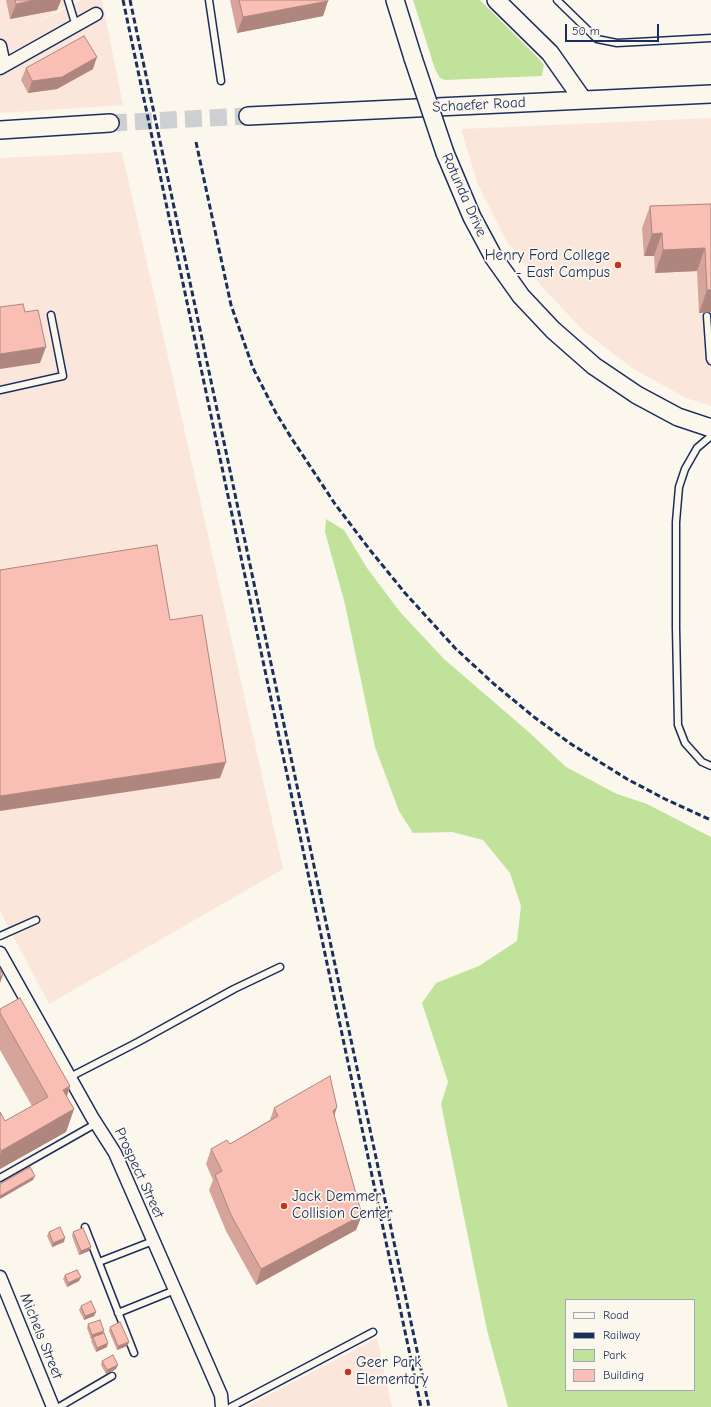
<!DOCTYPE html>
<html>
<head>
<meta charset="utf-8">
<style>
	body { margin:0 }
	#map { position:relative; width:711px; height:1407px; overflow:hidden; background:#fbf7ec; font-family:"Comic Neue",sans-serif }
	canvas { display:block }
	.legend { position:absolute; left:565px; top:1299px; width:130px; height:92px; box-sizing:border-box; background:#fbf7ec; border:1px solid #a1a7b3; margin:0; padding:5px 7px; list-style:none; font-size:12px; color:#1b2f5e }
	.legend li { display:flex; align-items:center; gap:8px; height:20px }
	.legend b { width:20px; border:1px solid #a1a7b3 }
	.scale { position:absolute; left:565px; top:24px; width:94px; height:18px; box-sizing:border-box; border:2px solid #1b2f5e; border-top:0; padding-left:5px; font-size:12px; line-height:14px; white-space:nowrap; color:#1b2f5e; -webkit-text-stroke:3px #fbf7ec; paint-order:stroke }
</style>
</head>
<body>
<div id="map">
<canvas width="711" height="1407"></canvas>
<ul class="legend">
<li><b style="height:5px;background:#fbf7ec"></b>Road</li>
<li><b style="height:5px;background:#1b2f5e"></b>Railway</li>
<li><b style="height:11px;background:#c1e29b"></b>Park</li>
<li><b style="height:11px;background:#fabfb4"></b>Building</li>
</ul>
<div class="scale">50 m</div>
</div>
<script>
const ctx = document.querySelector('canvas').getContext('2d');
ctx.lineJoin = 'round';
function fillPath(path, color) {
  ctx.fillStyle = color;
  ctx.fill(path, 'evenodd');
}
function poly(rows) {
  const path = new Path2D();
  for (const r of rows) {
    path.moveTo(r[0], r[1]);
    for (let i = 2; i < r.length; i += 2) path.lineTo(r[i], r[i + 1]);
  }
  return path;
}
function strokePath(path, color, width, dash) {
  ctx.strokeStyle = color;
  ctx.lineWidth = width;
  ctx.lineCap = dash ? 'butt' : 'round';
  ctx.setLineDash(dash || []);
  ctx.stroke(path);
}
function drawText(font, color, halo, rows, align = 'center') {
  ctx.font = font + ' "Comic Neue",sans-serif';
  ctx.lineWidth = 3.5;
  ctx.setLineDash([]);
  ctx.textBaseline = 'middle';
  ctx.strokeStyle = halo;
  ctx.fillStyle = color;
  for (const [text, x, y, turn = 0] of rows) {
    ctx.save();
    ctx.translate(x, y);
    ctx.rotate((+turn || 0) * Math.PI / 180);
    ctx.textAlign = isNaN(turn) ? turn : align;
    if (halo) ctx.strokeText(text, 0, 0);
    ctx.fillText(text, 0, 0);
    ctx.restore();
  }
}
fillPath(poly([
	[0,0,77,0,29,27,82,0,102,0,123,105,0,113],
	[711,118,711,406,686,398,632,368,584,331,543,288,507,242,478,185,461,129],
	[122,152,283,869,49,1004,0,911,0,158],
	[377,1338,392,1407,246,1407]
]), '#fbe6db');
fillPath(poly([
	[413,0,480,0,539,59,544,65,542,76,445,80,440,78,435,69],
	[326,519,344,530,367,568,400,612,444,659,531,734,566,767,617,794,647,804,711,837,711,1407,508,1407,487,1330,441,1104,448,1082,422,1003,436,983,479,966,517,941,521,906,510,873,483,840,452,832,413,833,399,811,375,747,345,604,325,532],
	[566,1300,694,1300,694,1390,566,1390]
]), '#c1e29b');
strokePath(poly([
	[110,123,248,116]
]), '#cecfd0', 17, [17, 8]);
const lane = poly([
	[68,0,76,26],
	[209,0,221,81],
	[557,0,597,39,617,43,711,38],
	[707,316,710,359,711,361],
	[0,390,63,376,51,315],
	[711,436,697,448,685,469,679,487,676,522,676,628,678,725,685,743,702,762,711,766],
	[0,936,36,920],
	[70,1077,138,1042,234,989,280,967],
	[0,1178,97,1123],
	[85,1227,134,1353],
	[99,1262,153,1241],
	[118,1313,175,1290],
	[59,1407,112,1376],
	[231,1407,373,1332]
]);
const street = poly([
	[0,46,4,65],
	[0,68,96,14],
	[0,953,92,1117,115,1153,221,1395,222,1407],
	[0,1277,53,1407]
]);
const secondary = poly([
	[395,0,413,58],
	[496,0,550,53,583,100],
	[248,116,711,94],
	[0,130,110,123],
	[445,153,472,217,494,258,521,296,553,330,594,366,637,395,678,417,711,428]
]);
strokePath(lane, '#1b2f5e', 9);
strokePath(street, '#1b2f5e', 15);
strokePath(secondary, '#1b2f5e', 20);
strokePath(lane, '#fbf7ec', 6);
strokePath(street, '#fbf7ec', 12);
strokePath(secondary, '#fbf7ec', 17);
strokePath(poly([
	[123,0,421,1407],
	[130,0,429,1407],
	[196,142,231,305,253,368,276,413,292,439,335,504,370,550,405,593,455,648,494,684,534,717,571,744,627,779,665,799,711,820]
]), '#1b2f5e', 3, [6, 3]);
const secondaryBridge = poly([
	[413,58,445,153]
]);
strokePath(secondaryBridge, '#1b2f5e', 20, []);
strokePath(secondaryBridge, '#fbf7ec', 17);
fillPath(poly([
	[6,0,61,0,57,10,10,19],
	[230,0,328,0,323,16,237,33],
	[26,68,93,69,57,89,28,93,21,80],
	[711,204,711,312,699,313,697,271,655,273,654,256,644,256,642,228,650,206],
	[0,1009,70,1086,67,1097,74,1109,66,1132,0,1169,0,1112,5,1121,32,1106,0,1050],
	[274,1108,334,1115,362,1215,356,1230,256,1285,226,1231,209,1190,213,1180,206,1164,211,1149,230,1144,270,1120],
	[49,1232,64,1242,52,1247,47,1236],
	[73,1232,89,1251,79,1255,72,1236],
	[65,1275,81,1277,79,1281,67,1287,63,1279],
	[81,1306,96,1312,94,1316,84,1320,79,1310],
	[88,1324,103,1333,107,1347,96,1352,91,1341,92,1339,91,1339,87,1328],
	[110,1327,129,1342,127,1346,117,1350,109,1331],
	[102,1361,116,1369,106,1374,101,1365]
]), '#d7a49b');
fillPath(poly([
	[35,0,61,0,57,10,10,19,16,4],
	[328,1,323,16,237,33,243,17],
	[97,57,93,69,57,89,28,93,32,81],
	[662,233,654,256,644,256,652,234],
	[705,248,697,271,655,273,663,250],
	[707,290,711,290,711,312,699,313],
	[46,347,40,363,0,369,0,354],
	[226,762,220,778,0,811,0,796],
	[3,975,0,983,0,977],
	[70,1086,62,1108,63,1090],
	[337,1107,332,1123,333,1111],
	[74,1109,66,1132,0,1169,0,1155,1,1151],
	[35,1176,33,1180,0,1199,0,1196],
	[362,1215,356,1230,256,1285,261,1269],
	[65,1238,64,1242,52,1247,53,1243],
	[91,1247,89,1251,79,1255,81,1251],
	[81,1277,79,1281,67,1287,68,1283],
	[96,1312,94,1316,84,1320,85,1316],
	[104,1331,102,1335,93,1337,92,1339,91,1339,92,1335],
	[129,1342,127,1346,117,1350,118,1346],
	[108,1343,107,1347,96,1352,97,1348],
	[118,1365,116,1369,106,1374,107,1370]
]), '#af867e');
const building = poly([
	[15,0,35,0,16,4,15,0],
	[239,0,328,0,328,1,243,17,239,0],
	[84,36,97,57,62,77,32,81,26,68,84,36],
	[711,204,711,290,707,290,705,248,663,250,662,233,652,234,650,206,711,204],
	[23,304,25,312,38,310,46,347,0,354,0,307,23,304],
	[157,545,170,620,202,615,226,762,0,796,0,570,157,545],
	[0,969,3,975,0,977,0,969],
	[20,998,70,1086,63,1090,74,1109,1,1151,0,1148,0,1112,5,1121,48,1097,0,1013,0,1009,20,998],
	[330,1076,337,1107,333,1111,362,1215,261,1269,231,1215,215,1175,222,1171,211,1149,227,1140,230,1144,278,1116,274,1108,330,1076],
	[30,1167,35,1176,0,1196,0,1184,30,1167],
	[60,1227,65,1238,53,1243,49,1232,60,1227],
	[83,1228,91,1247,81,1251,73,1232,83,1228],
	[77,1270,81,1277,68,1283,65,1275,77,1270],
	[91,1301,96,1312,85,1316,81,1306,91,1301],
	[100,1320,104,1331,92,1335,88,1324,100,1320],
	[120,1322,129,1342,118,1346,110,1327,120,1322],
	[104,1333,108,1343,97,1348,93,1337,104,1333],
	[113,1355,118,1365,107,1370,102,1361,113,1355]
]);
fillPath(building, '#fabfb4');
strokePath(building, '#af867e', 1);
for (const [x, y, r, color] of [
	[618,265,4,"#c8321e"],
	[284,1206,4,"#c8321e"],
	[348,1372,4,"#c8321e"]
]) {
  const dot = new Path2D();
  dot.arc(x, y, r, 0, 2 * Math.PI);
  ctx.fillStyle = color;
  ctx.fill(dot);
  strokePath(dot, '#fbf7ec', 1.5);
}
drawText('15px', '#1b2f5e', '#fbf7ec', [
	["Schaefer Road",479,105,-3],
	["Rotunda Drive",464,195,66],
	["Prospect Street",139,1173,65],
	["Michels Street",41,1336,68]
]);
drawText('15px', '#1b2f5e', '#fbf7ec', [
	["Henry Ford College",610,256,"right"],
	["- East Campus",610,273,"right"],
	["Jack Demmer",292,1197],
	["Collision Center",292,1214],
	["Geer Park",356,1363],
	["Elementary",356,1380]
], 'left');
</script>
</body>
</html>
